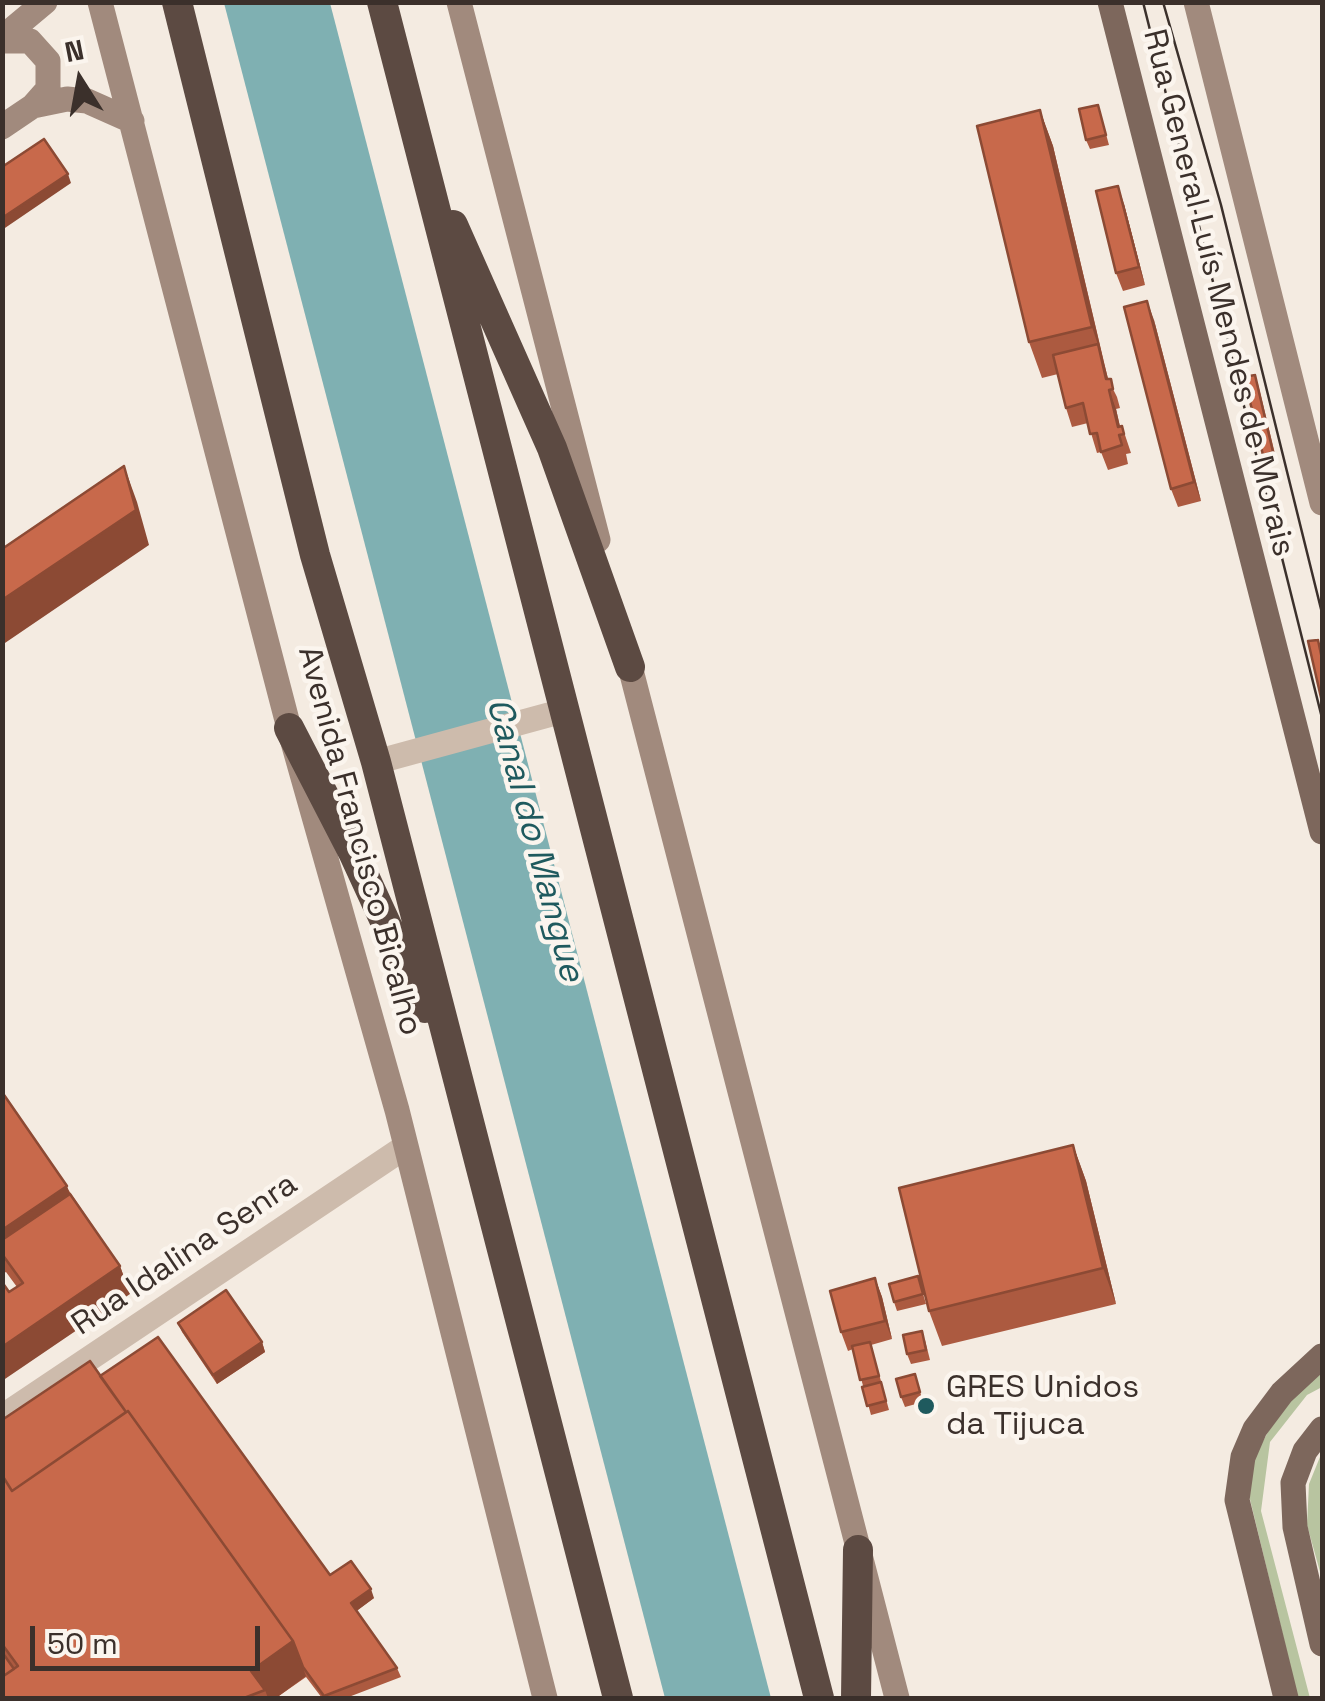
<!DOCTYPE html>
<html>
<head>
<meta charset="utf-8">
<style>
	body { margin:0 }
	#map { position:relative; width:1325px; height:1701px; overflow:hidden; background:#f4ebe1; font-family:"Space Grotesk",sans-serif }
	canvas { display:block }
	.frame { position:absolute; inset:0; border:5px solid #3b302b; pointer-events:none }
	.north { position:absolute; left:30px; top:30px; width:100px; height:100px; -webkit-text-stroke:8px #fbf5ee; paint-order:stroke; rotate:349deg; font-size:28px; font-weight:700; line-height:40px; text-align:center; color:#3b302b }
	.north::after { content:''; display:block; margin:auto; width:35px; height:45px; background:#3b302b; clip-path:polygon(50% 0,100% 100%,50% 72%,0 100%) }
	.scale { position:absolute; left:30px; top:1626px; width:230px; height:45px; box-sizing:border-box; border:5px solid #3b302b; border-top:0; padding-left:12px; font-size:30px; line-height:35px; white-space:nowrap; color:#3b302b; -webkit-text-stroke:8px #fbf5ee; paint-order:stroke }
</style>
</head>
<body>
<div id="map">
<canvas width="1325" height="1701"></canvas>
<div class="frame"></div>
<div class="north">N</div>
<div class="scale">50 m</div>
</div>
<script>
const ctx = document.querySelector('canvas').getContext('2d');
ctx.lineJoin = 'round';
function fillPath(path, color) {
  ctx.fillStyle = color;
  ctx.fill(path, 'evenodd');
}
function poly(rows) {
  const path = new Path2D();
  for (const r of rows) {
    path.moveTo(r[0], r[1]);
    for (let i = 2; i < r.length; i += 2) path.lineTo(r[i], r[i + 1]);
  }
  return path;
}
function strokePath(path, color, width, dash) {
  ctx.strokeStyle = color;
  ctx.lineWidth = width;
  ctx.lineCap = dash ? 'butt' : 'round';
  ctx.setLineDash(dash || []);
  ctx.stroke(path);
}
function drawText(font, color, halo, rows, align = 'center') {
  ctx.font = font + ' "Space Grotesk",sans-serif';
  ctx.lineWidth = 9;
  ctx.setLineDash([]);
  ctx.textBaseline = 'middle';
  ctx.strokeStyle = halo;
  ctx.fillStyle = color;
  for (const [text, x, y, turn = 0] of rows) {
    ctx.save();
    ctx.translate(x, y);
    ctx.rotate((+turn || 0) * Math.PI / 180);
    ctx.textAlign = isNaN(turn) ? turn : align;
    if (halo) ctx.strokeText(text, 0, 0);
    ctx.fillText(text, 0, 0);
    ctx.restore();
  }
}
fillPath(poly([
	[1322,1370,1322,1387,1307,1395,1270,1442,1261,1511,1310,1698,1298,1698,1248,1491,1255,1455,1280,1411],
	[1322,1452,1322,1579,1307,1525,1309,1484]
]), '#b8c4a0');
fillPath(poly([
	[224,3,330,3,771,1698,665,1698]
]), '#7fb0b2');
strokePath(poly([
	[376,762,563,711],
	[2,1417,405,1147]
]), '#cdbbac', 25);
strokePath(poly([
	[100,2,289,728,397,1110,545,1698],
	[459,2,598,540],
	[1196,2,1322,503],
	[2,38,45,2],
	[2,41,30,41,48,61,48,89,33,106],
	[2,127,33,106,67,99,87,101,132,121],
	[626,651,897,1698]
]), '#a18a7d', 25);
strokePath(poly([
	[1110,2,1322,832],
	[1322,1429,1305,1451,1293,1483,1295,1527,1322,1644],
	[1286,1698,1237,1500,1243,1457,1255,1429,1282,1393,1322,1356]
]), '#7d675c', 25);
strokePath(poly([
	[177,2,315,555,376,762,618,1698],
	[382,2,819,1698],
	[453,225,552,448,630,667],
	[289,728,353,852,425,1008],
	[856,1698,858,1550]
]), '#5c4a42', 30);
strokePath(poly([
	[1143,2,1322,718],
	[1163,2,1221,205,1322,613]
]), '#3b302b', 2.5);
fillPath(poly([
	[1098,105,1109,145,1090,149,1086,140],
	[1040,111,1053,146,1108,379,1117,397,1120,408,1116,409,1120,427,1122,426,1131,453,1126,454,1128,464,1108,470,1101,452,1097,453,1088,423,1072,427,1066,408,1058,374,1042,378,1029,342],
	[1124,204,1145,285,1123,291,1116,273],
	[1154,320,1201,501,1178,507,1171,489],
	[1258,384,1277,462,1267,464,1263,455],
	[2,1092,120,1266,130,1294,9,1292,17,1287,6,1272,2,1274],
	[1073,1145,1086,1181,1116,1304,942,1346,929,1311],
	[918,1276,926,1304,897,1311,894,1302],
	[875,1278,882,1297,892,1339,871,1345,889,1410,871,1415,853,1349,848,1351,841,1332],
	[178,1323,262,1342,265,1352,217,1384,182,1332],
	[925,1340,930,1360,911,1364,907,1354],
	[915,1374,923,1402,905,1407,901,1397],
	[100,1376,330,1575,374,1598,356,1611,397,1668,401,1677,346,1698,322,1698,306,1677,276,1698,2,1698,2,1420]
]), '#ac5a40');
fillPath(poly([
	[1040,110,1053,146,1104,363,1092,327],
	[68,174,71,183,2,230,2,218],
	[1118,186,1124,204,1145,285,1139,267],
	[1147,301,1154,320,1201,501,1194,482],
	[1098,344,1104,363,1111,390,1106,379],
	[1109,390,1116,409,1122,435,1118,427],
	[124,466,137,502,149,545,2,645,2,600],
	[1073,1145,1086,1181,1116,1304,1103,1268],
	[67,1186,80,1221,2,1254,2,1230],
	[120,1266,130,1294,2,1381,2,1347],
	[875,1278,882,1297,892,1339,885,1321],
	[262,1342,265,1352,217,1384,213,1375],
	[371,1589,374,1598,354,1613,351,1603],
	[293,1641,306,1676,276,1698,268,1698,265,1690,251,1671]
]), '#8c4a34');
const building = poly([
	[1098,105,1106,135,1086,140,1079,109,1098,105],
	[1040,110,1092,327,1029,342,977,126,1040,110],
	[44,139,68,174,2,218,2,167,44,139],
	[1118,186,1139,267,1116,273,1096,191,1118,186],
	[1147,301,1194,482,1171,489,1124,307,1147,301],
	[1098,344,1106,379,1111,379,1113,389,1109,390,1118,427,1122,426,1124,434,1119,435,1122,445,1101,452,1097,433,1090,434,1083,403,1066,408,1053,355,1098,344],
	[1255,375,1273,452,1263,455,1244,377,1255,375],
	[124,466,136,510,2,600,2,549,124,466],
	[1318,640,1322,659,1322,702,1308,641,1318,640],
	[2,1092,67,1186,2,1230,2,1092],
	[1073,1145,1103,1268,929,1311,899,1188,1073,1145],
	[70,1194,120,1266,2,1347,2,1282,9,1292,23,1283,2,1254,2,1240,70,1194],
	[918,1276,923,1294,894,1302,889,1284,918,1276],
	[875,1278,885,1321,841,1332,830,1291,875,1278],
	[226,1290,262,1342,213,1375,178,1323,226,1290],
	[922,1331,926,1350,907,1354,903,1335,922,1331],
	[158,1337,330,1575,351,1561,371,1589,351,1603,397,1668,324,1696,303,1667,293,1641,128,1411,126,1412,100,1376,158,1337],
	[870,1342,879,1376,860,1380,852,1346,870,1342],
	[90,1361,126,1412,12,1491,2,1475,2,1420,90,1361],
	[915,1374,920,1392,901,1397,896,1379,915,1374],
	[881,1382,886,1401,867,1406,862,1387,881,1382],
	[128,1411,293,1641,251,1671,265,1690,244,1698,2,1698,2,1677,18,1666,2,1644,2,1475,12,1491,128,1411],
	[2,1652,14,1669,2,1677,2,1652]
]);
fillPath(building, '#c8694b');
strokePath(building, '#8c4a34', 2.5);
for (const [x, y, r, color] of [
	[926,1406,10,"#1f5a5e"]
]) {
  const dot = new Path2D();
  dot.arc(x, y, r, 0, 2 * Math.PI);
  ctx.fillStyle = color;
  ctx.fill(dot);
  strokePath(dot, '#fbf5ee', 4);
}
drawText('32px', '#3b302b', '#fbf5ee', [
	["Rua General Luís Mendes de Morais",1218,293,76],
	["Avenida Francisco Bicalho",359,841,75],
	["Rua Idalina Senra",185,1255,-34]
]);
drawText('32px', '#3b302b', '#fbf5ee', [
	["GRES Unidos",946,1388],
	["da Tijuca",946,1425]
], 'left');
drawText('italic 35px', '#1f5a5e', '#fbf5ee', [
	["Canal do Mangue",534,840,75]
]);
</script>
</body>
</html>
